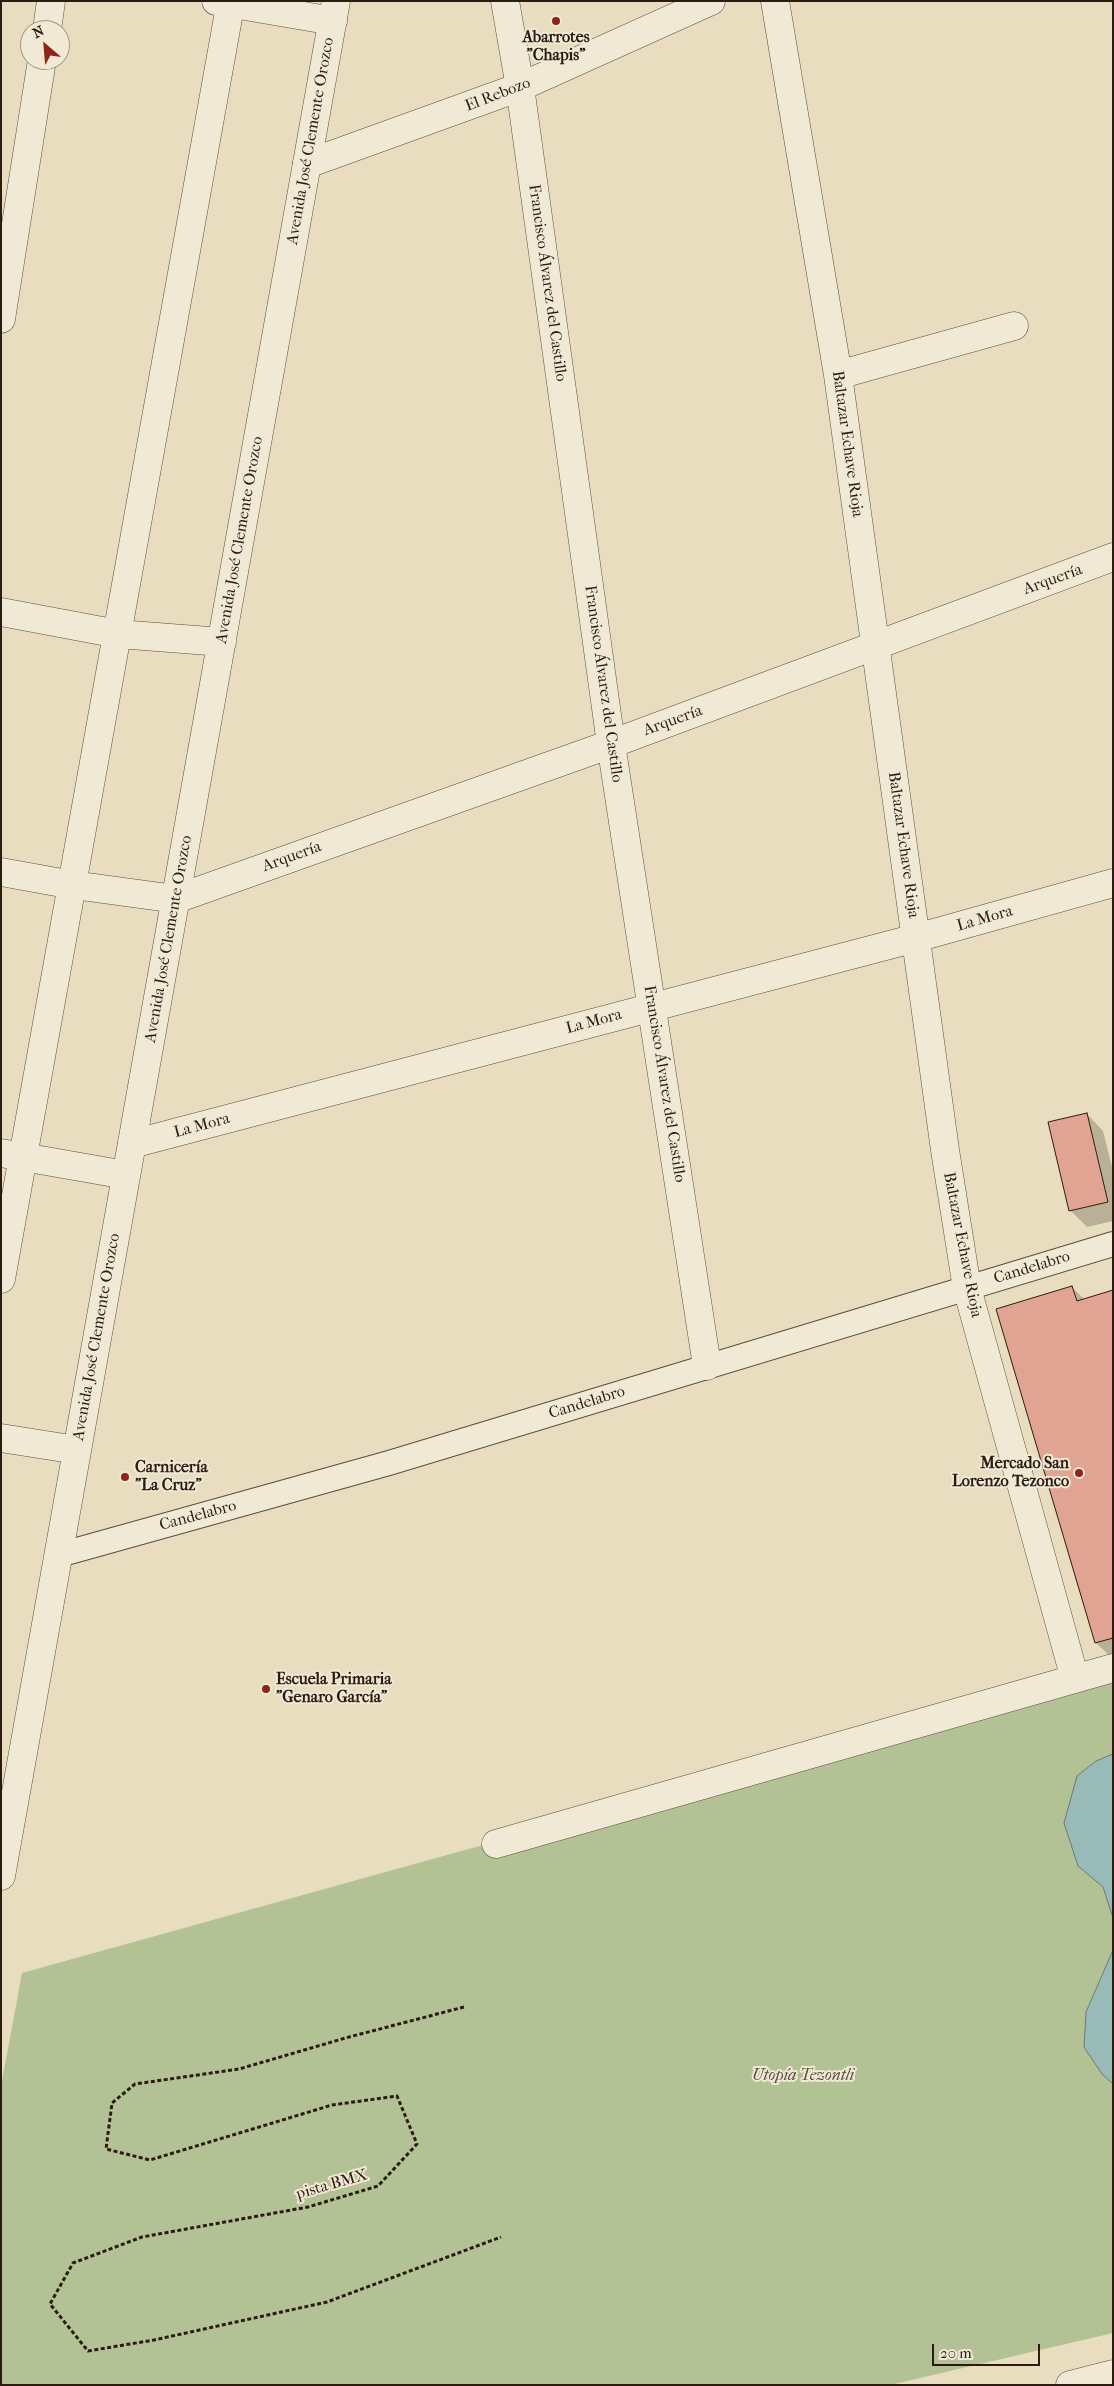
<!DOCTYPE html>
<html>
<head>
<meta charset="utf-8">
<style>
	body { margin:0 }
	#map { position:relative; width:1114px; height:2386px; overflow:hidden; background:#e8ddbf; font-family:"IM FELL French Canon",serif }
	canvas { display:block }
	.frame { position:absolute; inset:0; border:2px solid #2c1b10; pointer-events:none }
	.north { position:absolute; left:20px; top:20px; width:50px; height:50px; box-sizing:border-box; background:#f0e9d5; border:1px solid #a29786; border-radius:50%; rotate:333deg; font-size:14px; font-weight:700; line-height:20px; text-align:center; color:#2c1b10 }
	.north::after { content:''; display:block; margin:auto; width:18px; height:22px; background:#8f2418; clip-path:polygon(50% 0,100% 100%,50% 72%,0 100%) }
	.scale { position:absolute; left:932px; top:2344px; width:108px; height:22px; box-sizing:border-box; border:2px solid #2c1b10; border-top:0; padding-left:6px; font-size:15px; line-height:18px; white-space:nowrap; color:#2c1b10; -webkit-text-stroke:4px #f0e9d5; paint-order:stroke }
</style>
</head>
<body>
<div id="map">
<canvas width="1114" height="2386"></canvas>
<div class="frame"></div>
<div class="north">N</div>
<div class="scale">20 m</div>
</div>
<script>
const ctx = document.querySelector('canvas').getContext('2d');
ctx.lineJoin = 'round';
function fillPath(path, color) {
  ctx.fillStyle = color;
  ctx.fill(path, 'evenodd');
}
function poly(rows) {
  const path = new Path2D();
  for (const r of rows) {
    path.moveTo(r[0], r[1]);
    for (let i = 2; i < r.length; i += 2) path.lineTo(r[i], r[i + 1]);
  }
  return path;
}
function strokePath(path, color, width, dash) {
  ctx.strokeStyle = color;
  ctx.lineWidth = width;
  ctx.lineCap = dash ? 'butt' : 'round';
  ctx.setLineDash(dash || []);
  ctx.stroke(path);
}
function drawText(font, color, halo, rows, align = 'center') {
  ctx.font = font + ' "IM FELL French Canon",serif';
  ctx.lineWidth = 4;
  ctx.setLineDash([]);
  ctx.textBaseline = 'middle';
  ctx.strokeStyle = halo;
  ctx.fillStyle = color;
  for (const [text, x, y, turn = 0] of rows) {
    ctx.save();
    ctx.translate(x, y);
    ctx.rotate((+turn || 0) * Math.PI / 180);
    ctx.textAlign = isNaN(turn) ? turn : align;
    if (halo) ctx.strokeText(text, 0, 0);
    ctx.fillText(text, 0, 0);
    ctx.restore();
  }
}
fillPath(poly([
	[1113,1670,1113,2333,890,2385,1,2385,1,2086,22,1973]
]), '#b3c294');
const water = poly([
	[1113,1754,1113,1918,1103,1887,1078,1866,1064,1823,1077,1776,1096,1761,1113,1754],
	[1113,1950,1113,2084,1102,2074,1084,2047,1086,2012,1113,1950]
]);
fillPath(water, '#98bbb8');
strokePath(water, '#6d7b75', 1);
fillPath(poly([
	[1087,1114,1103,1131,1113,1171,1113,1221,1087,1227,1070,1210],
	[1072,1287,1085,1300,1113,1292,1113,1659,1096,1643,998,1309]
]), '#0003');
const building = poly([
	[1087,1113,1108,1202,1069,1211,1048,1122,1087,1113],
	[1072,1286,1077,1301,1113,1290,1113,1638,1095,1643,996,1309,1072,1286]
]);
fillPath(building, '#e2a492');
strokePath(building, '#2c1b10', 1);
const pedestrian = poly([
	[59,1555,389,1463,1113,1244]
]);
const minor = poly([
	[216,1,333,21],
	[505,1,520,87,611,744,707,1366],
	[775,1,838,375,945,1150,967,1288,1075,1679],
	[47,30,51,1],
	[307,164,520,87,711,1],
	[1,319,42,60],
	[838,375,1014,326],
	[1,612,118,634],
	[1,872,73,885],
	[176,899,611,744,1113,557],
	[132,1144,916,938,1113,883],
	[1,1153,23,1157],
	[496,1844,1113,1668]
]);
const tertiary = poly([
	[118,634,222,642],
	[73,885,176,899],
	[23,1157,126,1175],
	[1,1279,231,1],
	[1,1438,77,1450],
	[1,1876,336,1],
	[1070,2385,1113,2374]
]);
strokePath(pedestrian, '#5b4c3c', 26);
strokePath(minor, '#5b4c3c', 29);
strokePath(tertiary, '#5b4c3c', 29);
strokePath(poly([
	[464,2007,349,2037,239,2069,135,2084,112,2103,106,2149,150,2160,332,2105,397,2096,417,2144,378,2186,308,2207,142,2237,73,2263,50,2304,88,2351,154,2340,327,2302,501,2237]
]), '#2c1b10', 3, [4, 2.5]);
strokePath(pedestrian, '#f0e9d5', 24);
strokePath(minor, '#f0e9d5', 28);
strokePath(tertiary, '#f0e9d5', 28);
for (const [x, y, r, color] of [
	[556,21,5,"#8f2418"],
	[1079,1473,5,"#8f2418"],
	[125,1477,5,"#8f2418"],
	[266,1689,5,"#8f2418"]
]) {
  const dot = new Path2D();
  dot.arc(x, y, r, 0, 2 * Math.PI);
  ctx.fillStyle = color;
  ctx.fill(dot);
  strokePath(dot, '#f0e9d5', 2);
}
drawText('bold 16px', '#2c1b10', '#f0e9d5', [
	["Abarrotes",556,38,"center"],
	["\"Chapis\"",556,56,"center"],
	["Mercado San",1069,1464,"right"],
	["Lorenzo Tezonco",1069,1482,"right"],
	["Carnicería",135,1468],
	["\"La Cruz\"",135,1486],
	["Escuela Primaria",276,1680],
	["\"Genaro García\"",276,1698]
], 'left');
drawText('16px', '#2c1b10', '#f0e9d5', [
	["El Rebozo",498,95,-21],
	["Avenida José Clemente Orozco",311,141,-80],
	["Francisco Álvarez del Castillo",547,283,82],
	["Baltazar Echave Rioja",847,444,82],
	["Avenida José Clemente Orozco",240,540,-80],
	["Arquería",1053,580,-20],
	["Francisco Álvarez del Castillo",603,684,82],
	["Arquería",673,721,-20],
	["Baltazar Echave Rioja",903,845,82],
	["Arquería",292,857,-20],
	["La Mora",985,919,-16],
	["Avenida José Clemente Orozco",169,939,-80],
	["La Mora",594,1022,-15],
	["Francisco Álvarez del Castillo",664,1084,81],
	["La Mora",202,1126,-15],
	["Baltazar Echave Rioja",962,1245,79],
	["Candelabro",1032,1268,-17],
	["Avenida José Clemente Orozco",97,1337,-80],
	["Candelabro",587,1403,-17],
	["Candelabro",198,1516,-15],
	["pista BMX",332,2185,-16]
]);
drawText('italic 16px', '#544d38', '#f0e9d5', [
	["Utopía Tezontli",803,2076]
]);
</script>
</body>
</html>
